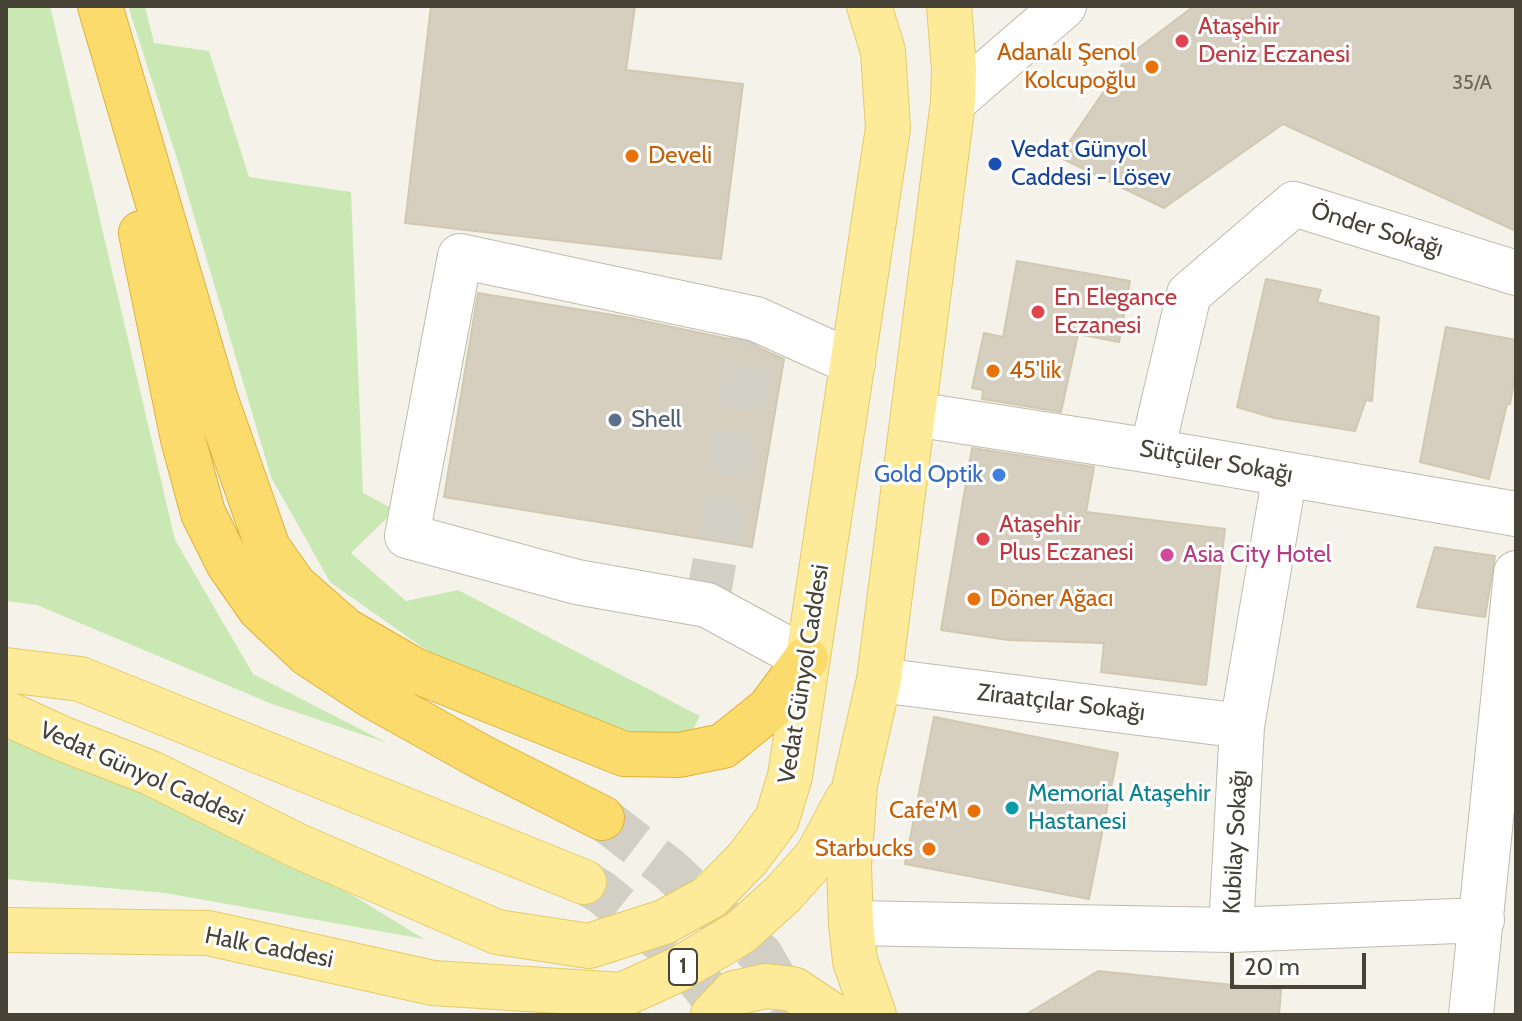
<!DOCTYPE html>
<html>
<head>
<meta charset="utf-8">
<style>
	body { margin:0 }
	#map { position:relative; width:1522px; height:1021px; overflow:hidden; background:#f4f2e9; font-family:Cabin,sans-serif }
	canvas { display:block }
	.frame { position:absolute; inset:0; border:8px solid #484337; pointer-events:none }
	.scale { position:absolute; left:1230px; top:953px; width:136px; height:36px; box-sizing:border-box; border:4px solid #484337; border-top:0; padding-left:10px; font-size:24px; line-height:28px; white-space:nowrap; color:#484337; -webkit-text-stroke:6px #fff; paint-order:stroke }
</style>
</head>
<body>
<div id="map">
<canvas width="1522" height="1021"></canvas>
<div class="frame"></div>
<div class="scale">20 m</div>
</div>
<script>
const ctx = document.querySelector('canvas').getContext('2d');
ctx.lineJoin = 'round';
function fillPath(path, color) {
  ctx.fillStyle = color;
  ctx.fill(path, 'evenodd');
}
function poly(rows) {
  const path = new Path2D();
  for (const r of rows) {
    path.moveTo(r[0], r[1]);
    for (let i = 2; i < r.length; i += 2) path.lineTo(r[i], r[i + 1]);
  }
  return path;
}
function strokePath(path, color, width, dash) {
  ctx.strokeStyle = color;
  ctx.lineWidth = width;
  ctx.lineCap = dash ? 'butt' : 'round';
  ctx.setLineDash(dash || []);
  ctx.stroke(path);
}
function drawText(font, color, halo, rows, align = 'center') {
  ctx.font = font + ' Cabin,sans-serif';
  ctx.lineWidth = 6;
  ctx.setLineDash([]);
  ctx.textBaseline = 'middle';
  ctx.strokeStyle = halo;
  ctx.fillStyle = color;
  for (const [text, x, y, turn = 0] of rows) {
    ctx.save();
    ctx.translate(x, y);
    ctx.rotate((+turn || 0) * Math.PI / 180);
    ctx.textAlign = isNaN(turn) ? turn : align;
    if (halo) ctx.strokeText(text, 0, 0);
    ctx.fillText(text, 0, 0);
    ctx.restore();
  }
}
fillPath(poly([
	[6,6,50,6,175,540,253,674,387,743,272,704,37,605,6,601],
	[128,6,145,6,154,43,209,51,249,177,351,192,363,493,395,510,351,553,406,601,458,590,700,716,690,735,626,732,429,652,330,582,271,477,179,165],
	[6,738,225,817,424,939,165,893,6,879]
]), '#cae8b3');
const building = poly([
	[431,6,635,6,626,70,743,84,721,259,405,223,431,6],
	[1194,6,1516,6,1516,231,1283,124,1164,208,1059,157,1128,56,1194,6],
	[1017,261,1130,281,1119,342,1078,334,1061,412,982,399,983,390,972,388,984,333,1003,337,1017,261],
	[1266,279,1321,290,1317,302,1379,317,1372,401,1366,400,1355,431,1274,418,1237,407,1266,279],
	[478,293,625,317,748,343,784,359,752,547,444,497,478,293],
	[1446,327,1516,340,1516,370,1510,404,1507,404,1489,479,1420,462,1446,327],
	[972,448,1094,467,1086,512,1225,529,1206,685,1101,672,1104,643,1008,640,941,630,972,448],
	[1435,547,1495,556,1485,617,1417,607,1435,547],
	[934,717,1118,753,1089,899,905,864,934,717],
	[1098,971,1281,990,1279,1015,1025,1015,1098,971]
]);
fillPath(building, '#d6cfbf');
strokePath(building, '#d1c8b2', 2);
strokePath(poly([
	[707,605,756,319]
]), '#d2cfc5', 44, [44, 22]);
strokePath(poly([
	[584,882,601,892,675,952,728,1015]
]), '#d2cfc5', 44, [44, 22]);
strokePath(poly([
	[602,818,669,869,761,955,796,1015]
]), '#d2cfc5', 44, [44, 22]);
const minor = poly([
	[953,102,1064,6],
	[914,414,1152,451,1516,514],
	[1152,451,1189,294,1294,204,1516,273],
	[806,659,707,605,577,582,407,536,460,256,756,319,853,363],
	[879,680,1242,726],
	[851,923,1231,930,1242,726,1285,474],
	[1231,930,1482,920],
	[1471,1015,1516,573]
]);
const major = poly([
	[6,670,80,679,584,882],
	[6,713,63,739,151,773,298,846,497,932,589,946,664,922,710,897,748,858,777,819,790,776,888,128,883,51,869,6],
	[6,930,208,933,433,983,622,995,679,969,741,932,783,894,817,856,847,800],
	[713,1015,734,993,766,986,793,989,832,1015],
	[874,1015,855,961,851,923,849,866,855,784,879,680,953,102,954,69,949,6]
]);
const highway = poly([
	[100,6,215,397,268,548,294,585,345,630,414,670,624,754,679,755,723,746,769,709,806,659],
	[141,233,183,439,203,513,228,563,260,609,308,654,372,696,483,758,602,818]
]);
strokePath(minor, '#c0bbac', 46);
strokePath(major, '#e3cb69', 46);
strokePath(highway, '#dcb23c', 46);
strokePath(minor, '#fff', 44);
strokePath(major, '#fdeb9a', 44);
strokePath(highway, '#fcdb6d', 44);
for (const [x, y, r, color] of [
	[1182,41,8,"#e0444e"],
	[1152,67,8,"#e8710a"],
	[632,156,8,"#e8710a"],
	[995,164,8,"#1a4fb4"],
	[1038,312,8,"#e0444e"],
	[993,371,8,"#e8710a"],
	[615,420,8,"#5c6f8a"],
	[999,475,8,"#3f7fe0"],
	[983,539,8,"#e0444e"],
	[1167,555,8,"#d1479c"],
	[974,599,8,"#e8710a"],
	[1012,808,8,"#0f9aa8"],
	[974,811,8,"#e8710a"],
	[929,849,8,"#e8710a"]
]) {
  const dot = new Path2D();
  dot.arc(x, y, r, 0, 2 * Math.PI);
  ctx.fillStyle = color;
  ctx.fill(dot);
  strokePath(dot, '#fff', 3);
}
drawText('20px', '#6c6659', null, [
	["35/A",1472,83]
]);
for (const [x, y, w] of [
	[683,967,28]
]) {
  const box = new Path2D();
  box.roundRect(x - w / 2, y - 18, w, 36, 6);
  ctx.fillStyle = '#fff';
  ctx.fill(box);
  strokePath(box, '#484337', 2);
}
drawText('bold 22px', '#484337', null, [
	["1",683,967]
]);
drawText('24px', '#be3a42', '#fff', [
	["Ataşehir",1198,27],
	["Deniz Eczanesi",1198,55],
	["En Elegance",1054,298],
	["Eczanesi",1054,326],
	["Ataşehir",999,525],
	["Plus Eczanesi",999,553]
], 'left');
drawText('24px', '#c56008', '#fff', [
	["Adanalı Şenol",1136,53],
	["Kolcupoğlu",1136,81],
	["Develi",648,156,"left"],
	["45'lik",1009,371,"left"],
	["Döner Ağacı",990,599,"left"],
	["Cafe'M",958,811],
	["Starbucks",913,849]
], 'right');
drawText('24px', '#164399', '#fff', [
	["Vedat Günyol",1011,150],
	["Caddesi - Lösev",1011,178]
], 'left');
drawText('24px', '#484337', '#fff', [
	["Önder Sokağı",1377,230,17],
	["Sütçüler Sokağı",1216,462,10],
	["Vedat Günyol Caddesi",804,674,-81],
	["Ziraatçılar Sokağı",1061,703,7],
	["Vedat Günyol Caddesi",142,774,24],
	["Kubilay Sokağı",1236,842,-87],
	["Halk Caddesi",269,948,11]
]);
drawText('24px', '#4e5e75', '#fff', [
	["Shell",631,420]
], 'left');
drawText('24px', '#366cbe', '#fff', [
	["Gold Optik",983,475]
], 'right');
drawText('24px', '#b23c85', '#fff', [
	["Asia City Hotel",1183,555]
], 'left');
drawText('24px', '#0d838f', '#fff', [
	["Memorial Ataşehir",1028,794],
	["Hastanesi",1028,822]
], 'left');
</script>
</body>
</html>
